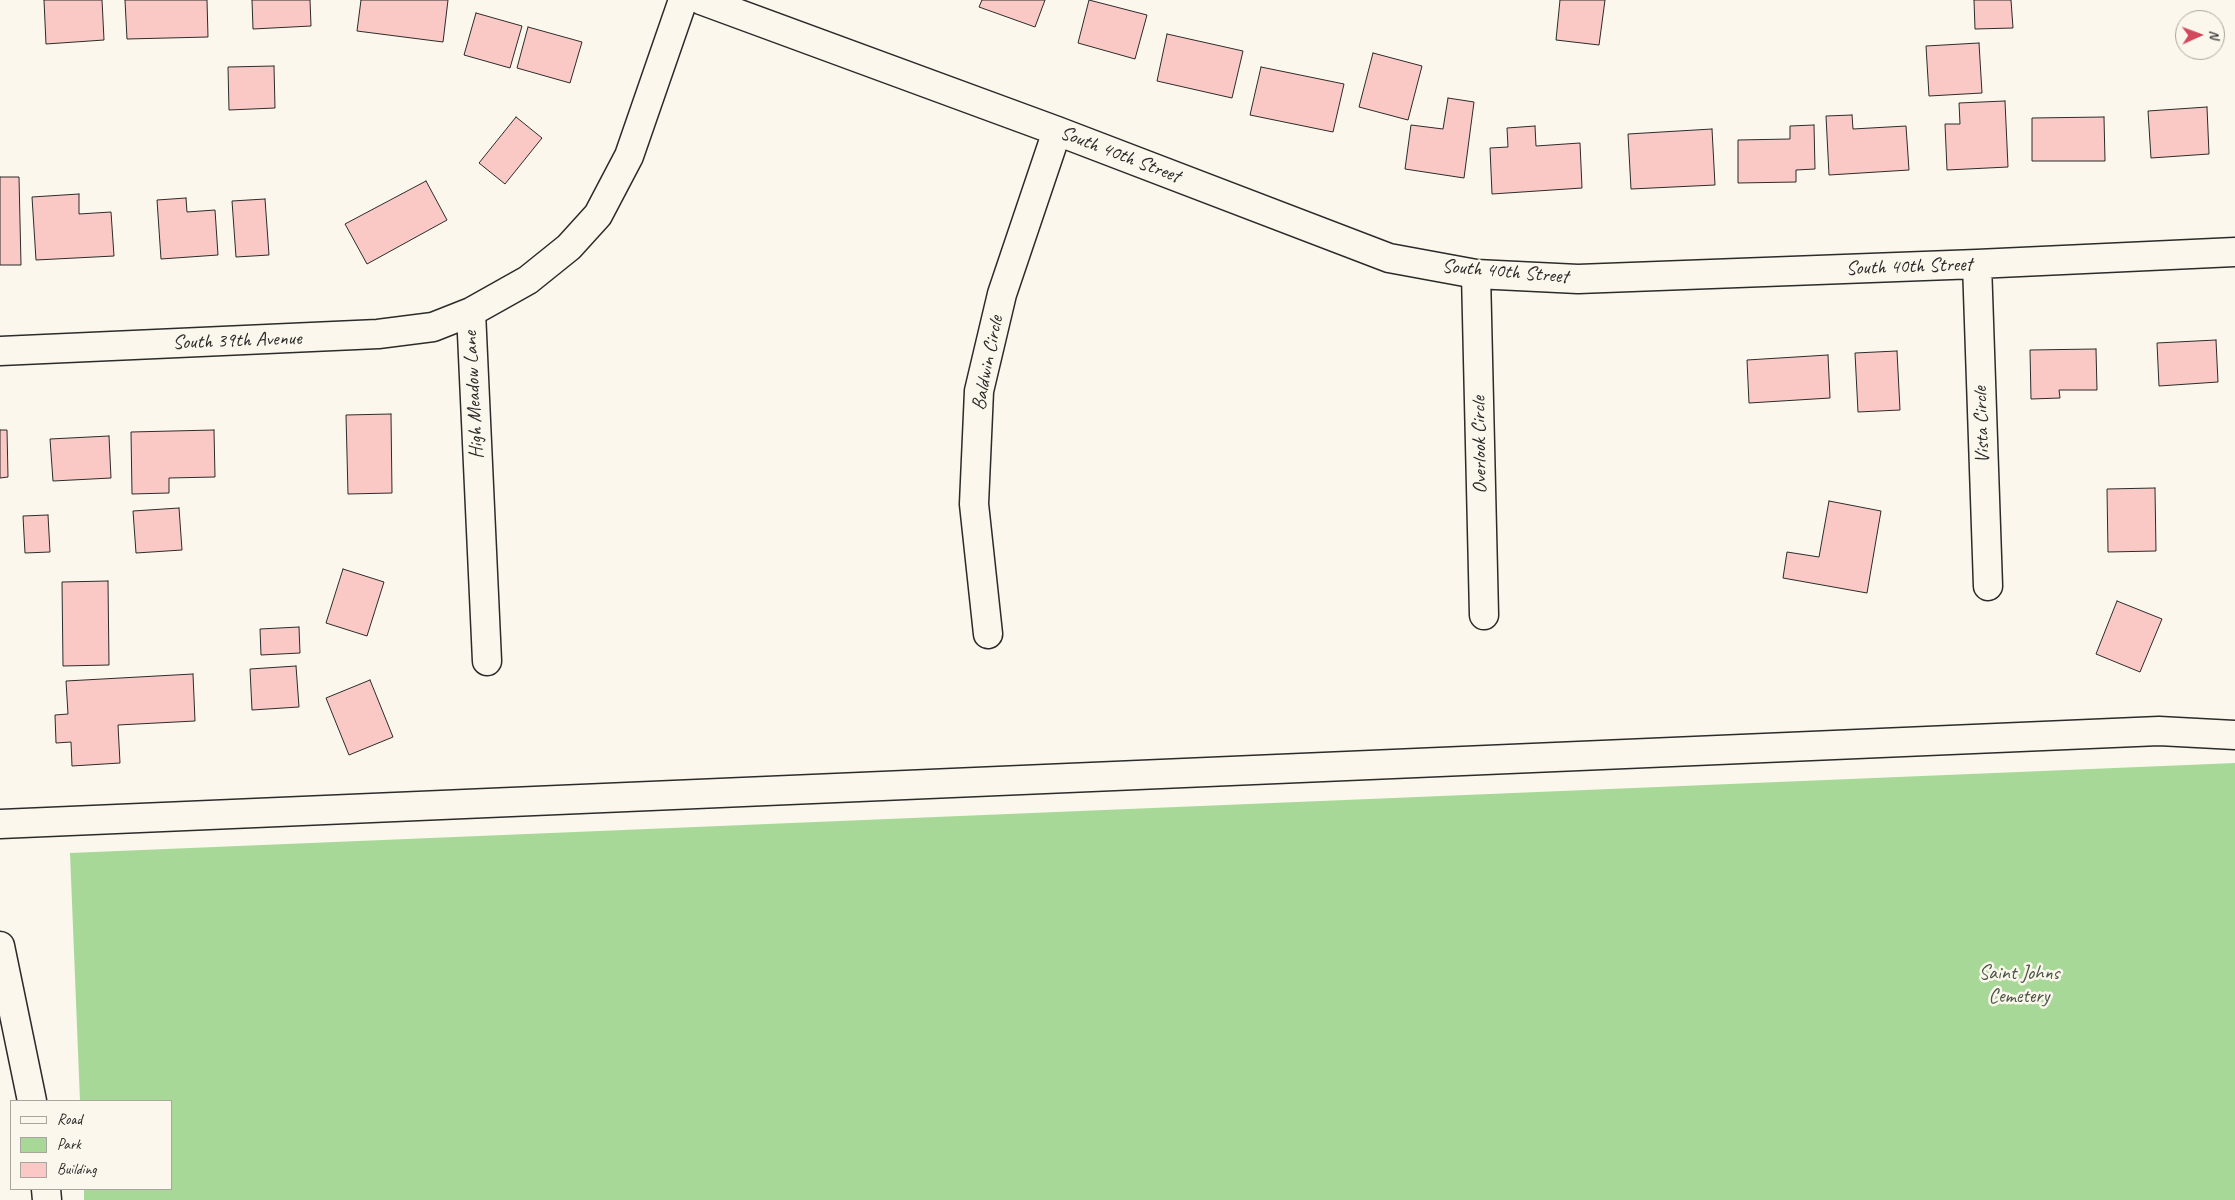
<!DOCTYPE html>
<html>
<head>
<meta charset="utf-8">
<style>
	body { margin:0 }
	#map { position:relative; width:2235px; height:1200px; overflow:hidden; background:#fbf7ec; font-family:Caveat,sans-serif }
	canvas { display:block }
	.legend { position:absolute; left:10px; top:1100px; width:162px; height:90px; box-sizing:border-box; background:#fbf7ec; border:1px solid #a8a59f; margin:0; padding:6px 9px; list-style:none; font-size:15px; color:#2b2b2b }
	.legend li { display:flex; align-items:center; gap:10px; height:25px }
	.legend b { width:25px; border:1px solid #a8a59f }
	.north { position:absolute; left:2175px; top:10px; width:50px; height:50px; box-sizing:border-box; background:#fbf7ec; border:1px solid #a8a59f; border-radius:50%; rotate:88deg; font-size:14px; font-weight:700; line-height:20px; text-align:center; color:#2b2b2b }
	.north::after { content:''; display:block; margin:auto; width:18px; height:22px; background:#d1495b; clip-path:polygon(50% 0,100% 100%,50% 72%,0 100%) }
</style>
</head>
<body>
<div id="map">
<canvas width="2235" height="1200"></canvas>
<ul class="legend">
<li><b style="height:6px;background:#fbf7ec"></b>Road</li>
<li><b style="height:14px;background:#a7d898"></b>Park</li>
<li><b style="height:14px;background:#fac9c5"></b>Building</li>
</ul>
<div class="north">N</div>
</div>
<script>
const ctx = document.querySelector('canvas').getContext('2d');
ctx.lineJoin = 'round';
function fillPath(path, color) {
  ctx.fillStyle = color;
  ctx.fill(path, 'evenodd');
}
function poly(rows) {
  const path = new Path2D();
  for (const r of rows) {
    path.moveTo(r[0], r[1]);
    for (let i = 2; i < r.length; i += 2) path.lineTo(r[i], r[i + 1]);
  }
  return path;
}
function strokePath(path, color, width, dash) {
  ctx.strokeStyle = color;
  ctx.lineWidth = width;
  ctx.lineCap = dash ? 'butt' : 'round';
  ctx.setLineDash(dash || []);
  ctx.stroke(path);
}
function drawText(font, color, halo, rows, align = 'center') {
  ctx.font = font + ' Caveat,sans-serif';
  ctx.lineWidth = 5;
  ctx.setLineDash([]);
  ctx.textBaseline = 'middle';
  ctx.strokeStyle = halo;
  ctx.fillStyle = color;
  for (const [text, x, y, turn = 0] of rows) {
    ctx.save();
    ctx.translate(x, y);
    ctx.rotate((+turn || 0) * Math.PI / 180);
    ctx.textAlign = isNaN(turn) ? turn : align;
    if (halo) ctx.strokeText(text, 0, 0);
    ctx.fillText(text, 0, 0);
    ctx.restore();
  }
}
fillPath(poly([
	[2235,763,2235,1200,84,1200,84,1189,171,1189,171,1101,80,1101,70,853]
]), '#a7d898');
const building = poly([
	[44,0,102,0,104,40,46,44,44,0],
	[125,0,207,0,208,37,127,39,125,0],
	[252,0,310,0,311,26,253,29,252,0],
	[361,0,448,0,443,42,357,31,361,0],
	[982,0,1045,0,1035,27,979,7,982,0],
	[1089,0,1147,15,1135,59,1078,43,1089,0],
	[1560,0,1605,0,1599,45,1556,40,1560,0],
	[1974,0,2011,0,2013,28,1975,29,1974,0],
	[476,13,522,26,510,68,464,55,476,13],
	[528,27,582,42,570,83,517,68,528,27],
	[1167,34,1243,51,1232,98,1157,81,1167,34],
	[1979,43,1982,93,1929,96,1926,46,1979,43],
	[1373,53,1422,66,1408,120,1359,107,1373,53],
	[274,66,275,108,229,110,228,67,274,66],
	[1261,67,1344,84,1333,132,1250,115,1261,67],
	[1448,98,1474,102,1464,178,1405,169,1411,125,1443,129,1448,98],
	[2005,101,2008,167,1947,170,1945,124,1960,124,1959,103,2005,101],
	[2207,107,2209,154,2151,158,2148,111,2207,107],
	[1852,115,1853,129,1906,126,1909,170,1829,175,1826,116,1852,115],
	[516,117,542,138,505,184,479,163,516,117],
	[2104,117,2105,161,2032,161,2032,118,2104,117],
	[1814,125,1815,169,1796,170,1796,182,1738,183,1738,140,1790,139,1790,126,1814,125],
	[1535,126,1536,146,1580,143,1582,188,1492,194,1490,148,1508,147,1507,128,1535,126],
	[1712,129,1715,185,1631,189,1628,134,1712,129],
	[0,177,19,177,21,265,0,265,0,177],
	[426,181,447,220,367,264,345,224,426,181],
	[79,194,79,214,111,212,114,256,36,260,32,197,79,194],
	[186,198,187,212,215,210,218,255,161,259,157,200,186,198],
	[265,199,269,255,236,257,232,201,265,199],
	[2216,340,2218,382,2159,386,2157,343,2216,340],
	[2096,349,2097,390,2059,390,2060,398,2031,399,2030,350,2096,349],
	[1897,351,1900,410,1858,412,1855,353,1897,351],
	[1828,355,1830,398,1749,403,1747,360,1828,355],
	[391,414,392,493,348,494,346,415,391,414],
	[0,430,7,430,8,477,0,478,0,430],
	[214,430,215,477,169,478,169,493,132,494,131,432,214,430],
	[109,436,111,478,53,481,50,439,109,436],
	[2155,488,2156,551,2108,552,2107,489,2155,488],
	[1829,501,1881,511,1867,593,1783,578,1787,552,1819,557,1829,501],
	[179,508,182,550,136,553,133,511,179,508],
	[48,515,50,552,25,553,23,516,48,515],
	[343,569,384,582,367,636,326,623,343,569],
	[108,581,109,665,63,666,62,582,108,581],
	[2117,601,2162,619,2140,672,2096,654,2117,601],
	[299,627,300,653,261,655,260,629,299,627],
	[296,666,299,707,252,710,250,669,296,666],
	[193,674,195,721,118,725,120,763,72,766,71,742,56,743,55,715,68,714,66,681,193,674],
	[370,680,393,737,349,755,326,698,370,680]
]);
fillPath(building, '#fac9c5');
strokePath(building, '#2b2b2b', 1);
const minor = poly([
	[701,0,1057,131,1389,258,1476,274,1578,279,1977,264,2235,252],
	[1977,264,1988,586],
	[1476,274,1484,615],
	[471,312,487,661],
	[0,351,378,334,433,327,471,312,528,280,569,247,598,215,629,156,683,0],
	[988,634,974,504,979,391,1002,294,1057,131],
	[0,824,2159,731,2235,735],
	[0,946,32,1101],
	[46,1189,47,1200]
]);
strokePath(minor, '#2b2b2b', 31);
strokePath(minor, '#fbf7ec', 28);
drawText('20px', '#2b2b2b', '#fbf7ec', [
	["South 40th Street",1120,155,21],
	["South 40th Street",1909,267,-2],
	["South 40th Street",1505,272,5],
	["South 39th Avenue",237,341,-2],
	["Baldwin Circle",988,363,-79],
	["High Meadow Lane",474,395,-93],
	["Vista Circle",1982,425,-92],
	["Overlook Circle",1480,445,-91]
]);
drawText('20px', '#4a5646', '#fbf7ec', [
	["Saint Johns",2019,974],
	["Cemetery",2019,997]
]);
</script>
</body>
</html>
